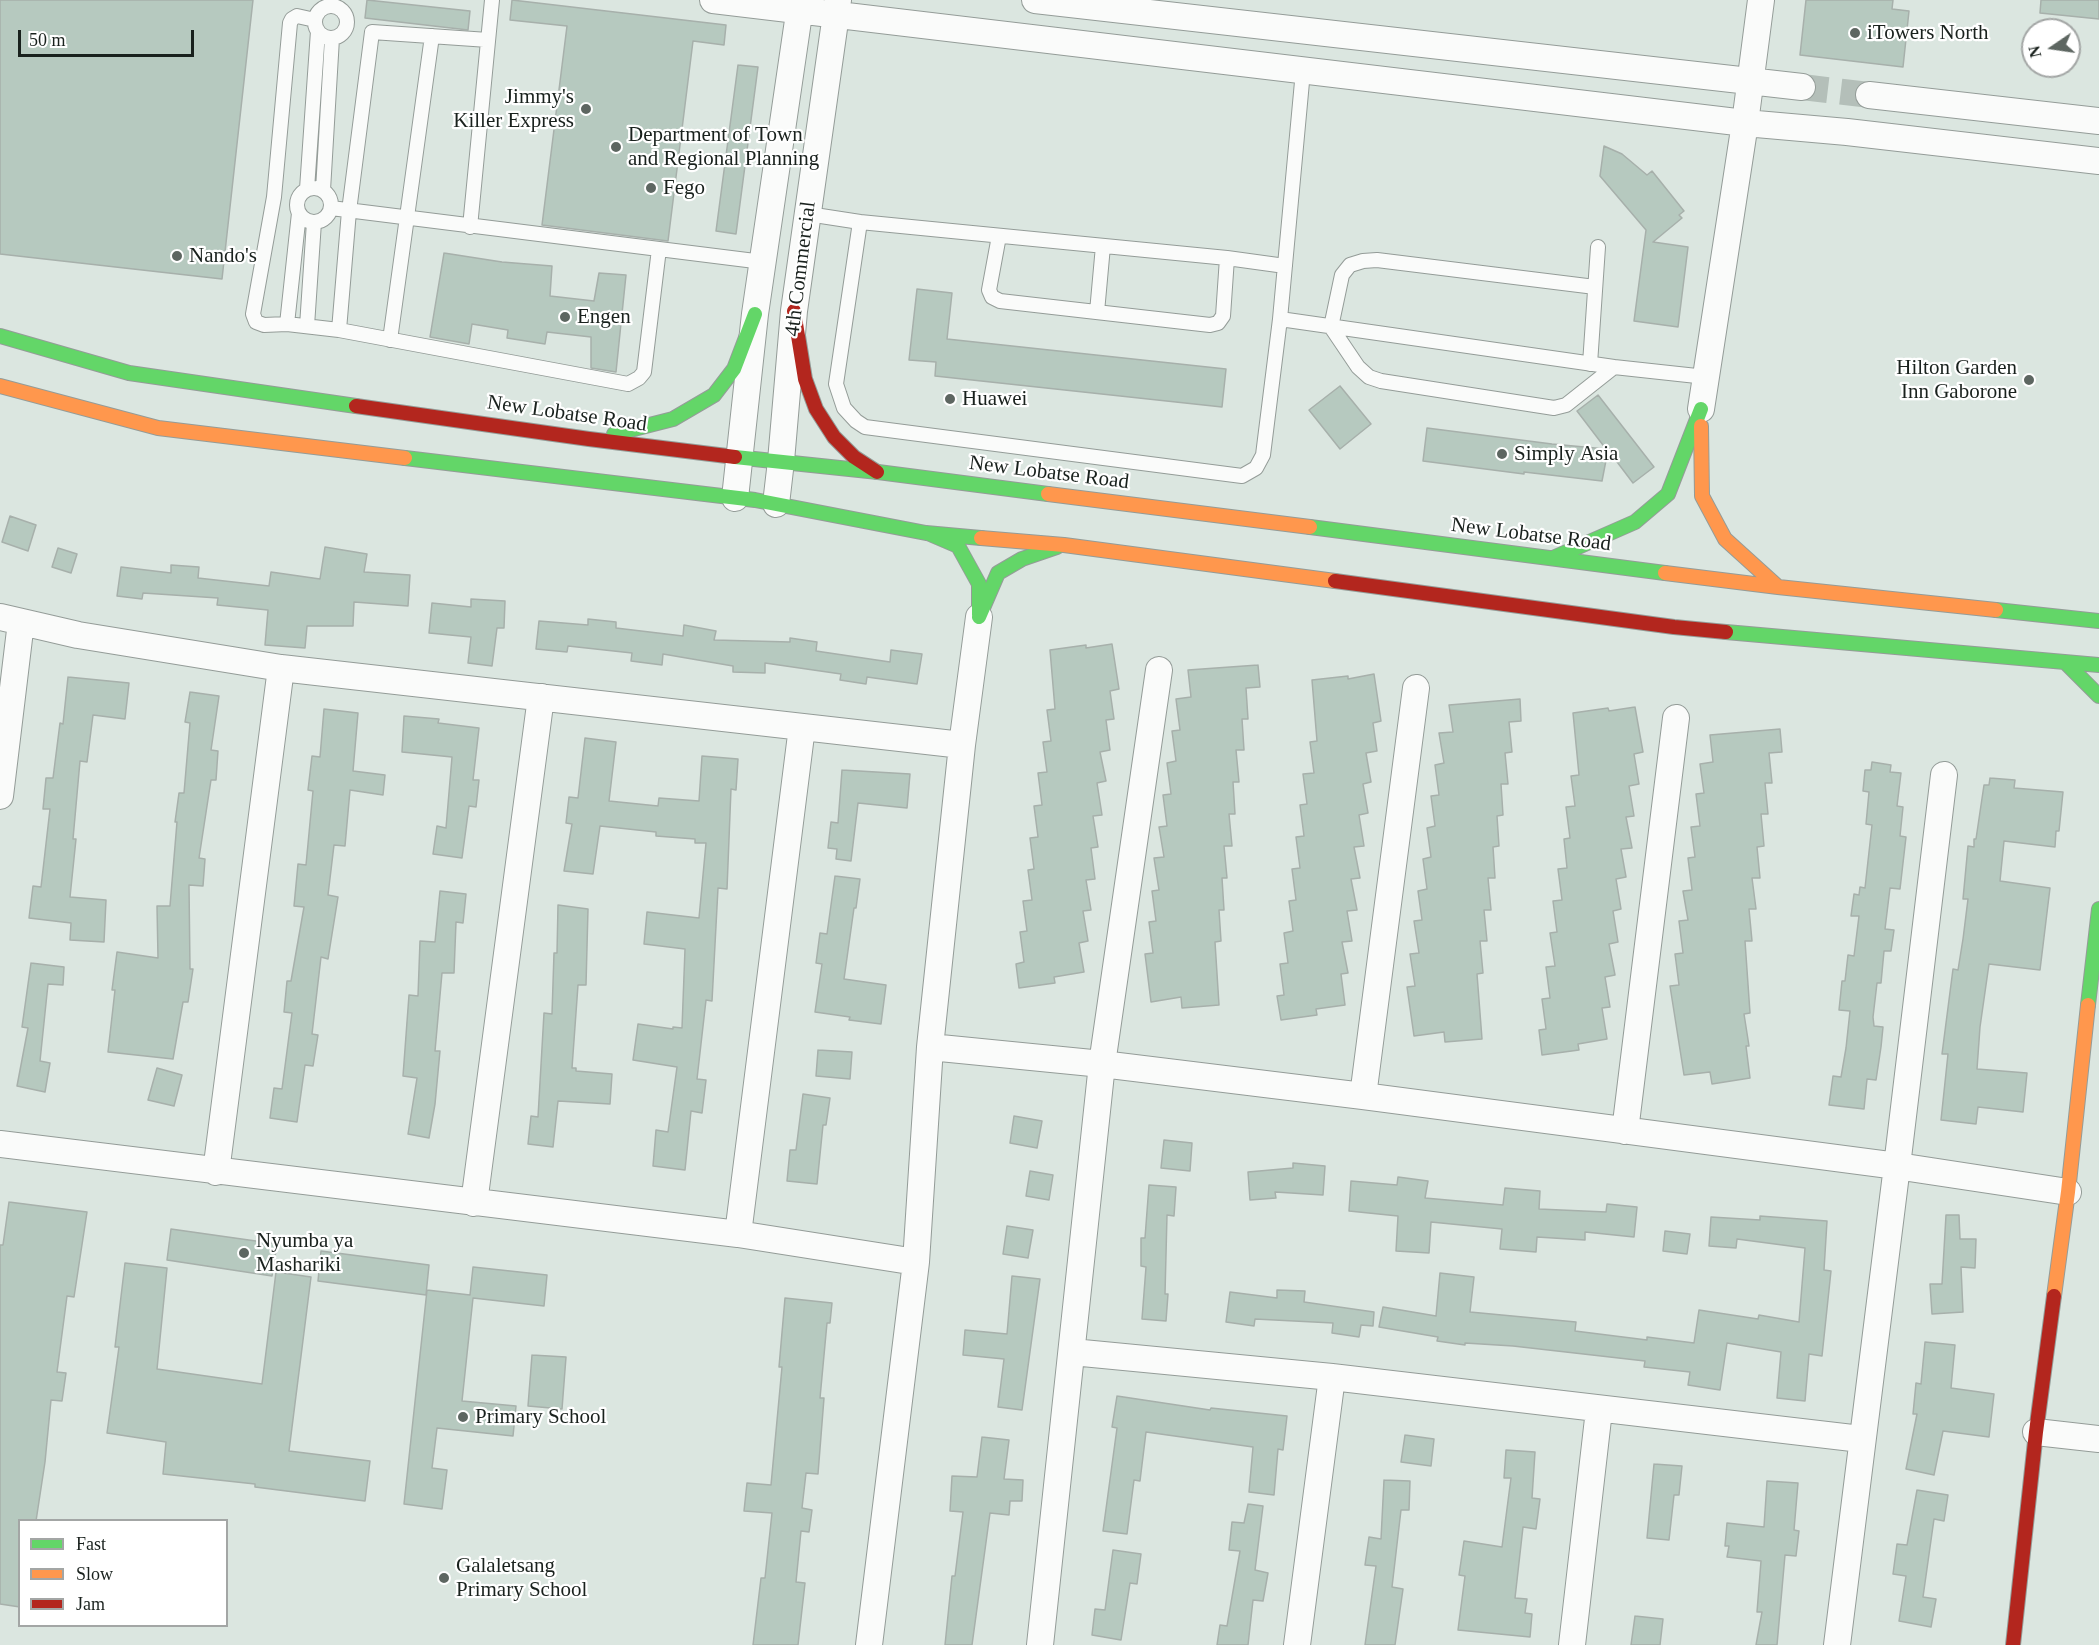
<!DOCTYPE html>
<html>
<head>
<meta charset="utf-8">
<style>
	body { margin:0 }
	#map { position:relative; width:2099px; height:1645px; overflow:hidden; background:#dbe6e0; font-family:Georgia,serif }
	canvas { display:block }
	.legend { position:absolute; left:18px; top:1519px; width:210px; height:108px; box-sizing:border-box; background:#fff; border:2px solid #a3a6a5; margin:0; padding:8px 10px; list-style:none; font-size:18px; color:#19211d }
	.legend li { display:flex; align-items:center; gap:12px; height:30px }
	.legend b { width:30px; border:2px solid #a3a6a5 }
	.north { position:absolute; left:2021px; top:18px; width:60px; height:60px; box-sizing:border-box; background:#fff; border:2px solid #a3a6a5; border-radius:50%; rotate:257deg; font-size:16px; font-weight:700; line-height:24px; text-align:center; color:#19211d }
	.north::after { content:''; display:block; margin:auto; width:21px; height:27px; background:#5d6661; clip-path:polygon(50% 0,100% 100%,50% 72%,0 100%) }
	.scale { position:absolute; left:18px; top:30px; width:176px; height:27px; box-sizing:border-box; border:3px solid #19211d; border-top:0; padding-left:8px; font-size:18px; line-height:21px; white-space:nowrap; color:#19211d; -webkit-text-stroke:4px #fff; paint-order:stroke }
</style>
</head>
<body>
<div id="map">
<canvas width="2099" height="1645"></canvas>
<ul class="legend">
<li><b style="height:8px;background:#63d668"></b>Fast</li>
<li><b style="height:8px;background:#ff974d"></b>Slow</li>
<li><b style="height:8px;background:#b3261e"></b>Jam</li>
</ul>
<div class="north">N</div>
<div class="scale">50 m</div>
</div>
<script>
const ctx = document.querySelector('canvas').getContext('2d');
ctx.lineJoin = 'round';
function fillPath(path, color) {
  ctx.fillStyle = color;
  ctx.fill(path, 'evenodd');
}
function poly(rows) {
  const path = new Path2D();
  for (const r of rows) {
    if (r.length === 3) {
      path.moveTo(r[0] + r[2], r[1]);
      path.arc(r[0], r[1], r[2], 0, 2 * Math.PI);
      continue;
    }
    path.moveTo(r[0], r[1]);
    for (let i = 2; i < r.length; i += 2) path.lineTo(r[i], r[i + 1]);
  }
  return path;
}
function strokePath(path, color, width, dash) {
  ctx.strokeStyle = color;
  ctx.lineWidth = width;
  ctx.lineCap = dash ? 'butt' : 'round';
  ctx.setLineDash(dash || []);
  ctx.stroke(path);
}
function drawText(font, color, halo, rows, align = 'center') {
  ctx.font = font + ' Georgia,serif';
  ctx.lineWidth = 4.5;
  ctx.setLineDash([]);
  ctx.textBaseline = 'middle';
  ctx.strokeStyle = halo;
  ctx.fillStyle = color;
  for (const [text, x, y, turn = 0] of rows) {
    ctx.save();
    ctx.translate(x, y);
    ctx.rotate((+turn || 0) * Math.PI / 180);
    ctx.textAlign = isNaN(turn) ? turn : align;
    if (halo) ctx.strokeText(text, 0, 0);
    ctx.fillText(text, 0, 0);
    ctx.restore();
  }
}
const building = poly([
	[0,0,253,0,222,279,0,254,0,0],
	[367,0,470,11,468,30,365,18,367,0],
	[512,0,726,25,724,45,693,41,668,241,542,225,567,26,510,20,512,0],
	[1806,0,1893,0,1892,9,1909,11,1903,67,1800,55,1806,0],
	[2041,0,2099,0,2099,19,2040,13,2041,0],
	[738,65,758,67,736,234,716,231,738,65],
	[1604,146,1622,154,1647,175,1652,171,1684,211,1679,215,1682,218,1653,242,1688,247,1678,327,1634,321,1646,230,1600,176,1604,146],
	[444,253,502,262,552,266,550,296,594,301,599,273,626,275,616,372,591,368,591,337,547,332,545,344,507,338,508,330,472,324,469,344,430,337,444,253],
	[917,289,952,293,947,339,1226,369,1222,407,935,376,936,362,909,360,917,289],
	[1340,386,1371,424,1340,449,1309,410,1340,386],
	[1598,395,1654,467,1633,483,1608,450,1602,481,1524,472,1524,474,1423,461,1427,428,1552,444,1606,449,1577,411,1598,395],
	[10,516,36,525,28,551,2,542,10,516],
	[325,547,367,554,364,572,410,575,408,606,354,602,353,626,307,626,305,648,265,645,268,610,217,605,218,598,143,593,142,599,117,596,121,567,171,573,171,565,199,567,198,578,269,586,271,572,320,579,325,547],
	[58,548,77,554,71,573,52,567,58,548],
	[471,599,505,601,504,628,497,628,492,666,468,663,471,637,429,633,432,603,471,607,471,599],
	[588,619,616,622,616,628,683,636,684,625,716,631,714,640,790,642,790,638,817,642,816,651,890,662,891,650,922,654,917,684,867,677,866,684,840,680,841,674,765,663,765,673,733,672,733,666,663,654,662,665,631,661,632,653,568,646,567,652,536,649,539,621,588,625,588,619],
	[1112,644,1119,689,1110,691,1114,719,1106,720,1110,750,1100,752,1106,781,1097,783,1102,815,1093,816,1098,847,1091,848,1095,879,1086,880,1091,910,1083,911,1088,941,1079,943,1084,972,1054,977,1055,983,1019,988,1016,964,1024,962,1020,932,1027,931,1023,901,1032,900,1028,870,1034,869,1030,838,1038,837,1034,806,1042,805,1038,773,1047,772,1043,742,1051,741,1047,710,1055,709,1050,650,1086,645,1086,648,1112,644],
	[1258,665,1260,687,1246,688,1248,719,1242,719,1244,750,1236,750,1239,782,1233,782,1235,814,1229,814,1232,846,1224,846,1227,878,1222,878,1224,910,1219,910,1221,941,1215,942,1219,1005,1182,1008,1181,997,1151,1002,1145,954,1153,953,1149,922,1156,921,1152,891,1159,890,1154,858,1164,857,1159,827,1167,826,1163,795,1171,794,1167,763,1176,761,1172,731,1180,730,1176,699,1191,697,1188,670,1258,665],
	[1374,674,1381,721,1373,723,1377,751,1366,753,1371,782,1363,784,1368,813,1359,815,1364,846,1354,847,1360,878,1351,879,1357,910,1347,911,1352,941,1342,942,1348,973,1341,974,1345,1005,1316,1009,1317,1015,1281,1020,1277,996,1284,995,1280,964,1288,963,1284,933,1293,931,1289,901,1296,900,1292,869,1300,868,1296,837,1304,836,1300,805,1307,804,1303,774,1314,773,1310,742,1317,741,1312,680,1348,676,1348,679,1374,674],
	[68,677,129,683,125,719,93,715,87,762,80,761,73,839,76,839,70,897,106,900,104,942,70,940,71,923,29,918,33,886,41,887,50,809,43,809,46,778,53,778,60,723,63,724,68,677],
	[190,692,219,696,211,750,218,751,216,780,211,780,199,858,205,859,203,886,189,885,190,969,193,969,188,1002,183,1002,173,1059,108,1052,115,990,112,990,117,952,158,958,157,906,170,906,177,822,175,822,179,793,184,793,190,723,185,722,190,692],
	[1520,699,1521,721,1509,722,1512,752,1505,753,1508,784,1501,784,1503,815,1497,816,1499,846,1493,847,1495,878,1488,878,1491,910,1484,910,1487,941,1480,941,1483,973,1477,974,1482,1039,1445,1042,1444,1032,1414,1036,1407,987,1415,986,1410,954,1419,953,1414,921,1422,920,1418,891,1427,889,1423,859,1431,857,1427,828,1435,826,1431,796,1439,795,1435,765,1444,763,1439,733,1453,732,1449,705,1520,699],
	[1635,707,1643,752,1634,754,1639,784,1629,786,1634,816,1626,817,1632,848,1621,849,1626,877,1616,879,1621,909,1613,911,1618,942,1609,944,1615,975,1605,977,1610,1007,1602,1008,1607,1039,1578,1044,1579,1050,1542,1055,1539,1030,1546,1029,1542,999,1550,998,1546,967,1555,966,1550,933,1557,932,1553,901,1562,900,1558,869,1567,868,1564,839,1570,838,1566,807,1575,806,1571,776,1579,775,1573,713,1608,708,1609,711,1635,707],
	[324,709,358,713,353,771,385,775,383,795,350,790,345,846,334,845,328,895,338,897,328,959,321,957,312,1034,318,1035,313,1066,305,1065,297,1122,270,1118,274,1088,282,1089,292,1013,284,1012,287,981,291,981,304,907,294,906,298,864,306,865,313,791,308,790,312,756,320,757,324,709],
	[404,716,439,719,438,723,479,728,473,780,479,780,476,807,469,806,462,858,433,854,437,826,446,828,452,757,402,752,404,716],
	[1780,729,1782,752,1769,753,1772,783,1765,783,1768,814,1761,814,1764,846,1757,847,1760,878,1752,878,1756,909,1749,909,1752,941,1745,941,1750,1013,1744,1014,1749,1046,1746,1046,1750,1078,1712,1084,1710,1072,1684,1075,1670,986,1679,985,1675,954,1683,953,1679,921,1688,920,1683,891,1692,890,1688,858,1695,857,1691,827,1700,826,1696,794,1704,793,1700,764,1713,762,1710,735,1780,729],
	[585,738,616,742,609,801,658,806,659,798,699,801,702,756,738,759,736,790,731,789,727,889,718,888,712,1001,706,1000,697,1079,706,1080,702,1113,691,1111,685,1170,653,1166,656,1130,668,1132,677,1067,633,1060,638,1024,673,1029,673,1027,682,1028,685,949,644,944,647,912,699,918,706,843,695,843,695,839,656,836,656,832,600,826,593,874,564,871,572,824,566,823,569,797,578,798,585,738],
	[1872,762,1891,765,1890,772,1901,773,1897,806,1903,807,1900,836,1906,837,1900,889,1890,888,1885,929,1894,930,1891,951,1884,951,1881,983,1877,983,1873,1017,1874,1026,1883,1027,1881,1047,1876,1080,1867,1079,1864,1109,1829,1105,1833,1076,1841,1077,1846,1048,1850,1011,1839,1010,1842,981,1845,981,1848,955,1854,956,1859,916,1851,916,1854,894,1859,895,1860,887,1865,888,1872,825,1866,824,1869,792,1863,791,1865,770,1871,770,1872,762],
	[842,770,910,774,907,808,858,803,851,861,836,859,837,849,828,848,831,822,838,823,842,770],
	[1990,778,2015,780,2014,788,2063,792,2059,831,2056,831,2055,847,2004,841,2000,881,2050,888,2040,970,1989,964,1980,1027,1977,1069,2027,1073,2023,1112,1978,1107,1976,1124,1941,1120,1948,1054,1942,1054,1953,969,1958,970,1963,939,1968,899,1963,899,1968,846,1974,847,1974,839,1976,839,1984,785,1989,785,1990,778],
	[835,876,860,879,856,908,854,908,844,979,886,985,881,1024,849,1020,850,1017,815,1012,822,964,816,963,820,933,827,934,835,876],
	[440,891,466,894,463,923,456,922,454,973,442,973,435,1051,440,1051,435,1104,429,1138,408,1134,417,1078,403,1076,409,995,418,996,420,941,435,942,440,891],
	[558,905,588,909,586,985,578,985,572,1068,576,1068,576,1071,612,1074,610,1104,558,1101,553,1147,528,1144,531,1116,538,1117,544,1013,552,1014,554,953,557,953,558,905],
	[31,963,64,967,63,985,48,984,40,1061,50,1063,45,1092,17,1086,28,1028,22,1027,31,963],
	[818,1050,852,1052,850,1079,816,1076,818,1050],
	[157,1068,182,1075,174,1106,148,1100,157,1068],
	[803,1094,830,1098,826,1125,823,1125,817,1184,787,1181,790,1150,796,1150,803,1094],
	[1014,1116,1042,1121,1037,1148,1010,1143,1014,1116],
	[1164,1140,1192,1143,1190,1171,1161,1168,1164,1140],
	[1293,1163,1325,1166,1323,1195,1275,1192,1276,1198,1250,1200,1248,1172,1293,1168,1293,1163],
	[1030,1171,1053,1175,1049,1200,1026,1196,1030,1171],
	[1398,1177,1428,1181,1425,1198,1503,1205,1505,1188,1540,1191,1539,1209,1606,1212,1607,1204,1637,1207,1634,1237,1585,1232,1585,1240,1537,1237,1536,1252,1500,1249,1502,1229,1431,1222,1429,1253,1396,1251,1398,1216,1349,1211,1351,1181,1397,1185,1398,1177],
	[1149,1185,1176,1187,1174,1216,1167,1215,1165,1294,1168,1294,1166,1321,1142,1319,1146,1267,1141,1266,1141,1238,1145,1238,1149,1185],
	[9,1202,87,1212,74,1297,67,1296,57,1372,66,1373,62,1401,51,1400,45,1462,36,1521,20,1521,20,1607,0,1604,0,1245,3,1245,9,1202],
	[1946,1215,1959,1215,1960,1239,1976,1239,1975,1268,1961,1267,1963,1312,1932,1314,1930,1284,1942,1284,1946,1215],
	[1760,1216,1827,1221,1824,1270,1831,1271,1822,1356,1809,1354,1805,1401,1777,1398,1781,1352,1727,1343,1720,1390,1688,1385,1690,1372,1644,1367,1645,1361,1513,1346,1465,1343,1465,1345,1437,1341,1438,1337,1379,1327,1383,1307,1436,1316,1440,1273,1474,1277,1470,1312,1576,1322,1575,1331,1647,1340,1647,1337,1694,1343,1699,1310,1758,1319,1759,1315,1799,1322,1805,1248,1737,1239,1736,1248,1709,1246,1711,1217,1760,1220,1760,1216],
	[1007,1226,1033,1230,1028,1258,1003,1254,1007,1226],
	[171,1229,277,1244,272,1276,167,1260,171,1229],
	[1665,1231,1690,1234,1687,1254,1663,1251,1665,1231],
	[321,1251,429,1265,426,1295,318,1281,321,1251],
	[125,1263,167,1268,157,1369,262,1384,276,1272,311,1277,289,1451,370,1461,365,1501,255,1487,255,1484,163,1474,166,1442,107,1433,119,1347,115,1347,125,1263],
	[473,1267,547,1275,544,1306,473,1298,462,1401,516,1406,513,1436,437,1428,432,1468,447,1470,442,1509,404,1504,427,1290,470,1295,473,1267],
	[1012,1276,1040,1279,1022,1410,998,1407,1004,1359,963,1355,965,1330,1007,1334,1012,1276],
	[1277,1290,1305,1291,1304,1302,1374,1312,1373,1326,1361,1325,1359,1337,1332,1333,1333,1323,1255,1319,1254,1326,1226,1322,1230,1292,1277,1298,1277,1290],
	[785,1298,832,1303,830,1323,827,1323,820,1398,824,1398,818,1474,806,1473,802,1508,812,1510,809,1532,801,1531,796,1582,805,1583,798,1645,753,1645,761,1578,765,1578,772,1513,744,1511,747,1483,771,1485,782,1367,779,1367,785,1298],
	[1925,1342,1955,1345,1951,1388,1994,1394,1989,1437,1943,1431,1934,1475,1906,1469,1917,1414,1913,1414,1916,1383,1921,1384,1925,1342],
	[532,1355,566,1357,562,1409,528,1406,532,1355],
	[1117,1396,1210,1410,1211,1408,1287,1416,1283,1450,1278,1449,1274,1495,1249,1492,1253,1447,1146,1432,1140,1481,1134,1480,1127,1534,1103,1531,1117,1428,1112,1427,1117,1396],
	[1405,1435,1434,1439,1431,1466,1401,1462,1405,1435],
	[982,1437,1009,1440,1004,1479,1023,1480,1022,1501,1010,1501,1009,1515,990,1513,972,1645,945,1645,952,1576,955,1576,963,1512,950,1511,952,1476,977,1477,982,1437],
	[1506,1450,1535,1452,1532,1498,1540,1499,1536,1529,1523,1527,1515,1598,1527,1599,1525,1613,1532,1614,1530,1637,1458,1630,1465,1576,1459,1575,1464,1541,1502,1547,1511,1478,1504,1478,1506,1450],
	[1654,1464,1682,1466,1679,1495,1674,1495,1669,1540,1647,1538,1654,1464],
	[1384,1480,1410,1481,1409,1510,1401,1510,1392,1587,1403,1589,1395,1645,1365,1645,1376,1566,1365,1565,1369,1537,1381,1539,1384,1480],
	[1767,1481,1798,1483,1794,1530,1799,1531,1796,1556,1785,1555,1777,1645,1756,1645,1762,1612,1757,1612,1761,1561,1727,1557,1729,1546,1725,1546,1727,1523,1764,1527,1767,1481],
	[1917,1490,1948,1495,1944,1521,1934,1519,1923,1597,1936,1599,1931,1627,1899,1621,1906,1576,1893,1574,1897,1544,1907,1545,1917,1490],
	[1248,1504,1263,1506,1255,1570,1268,1573,1263,1601,1253,1600,1248,1645,1217,1645,1220,1625,1227,1626,1240,1551,1229,1550,1232,1522,1244,1523,1248,1504],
	[1113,1550,1141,1554,1137,1584,1130,1583,1121,1640,1092,1635,1095,1609,1105,1610,1113,1550],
	[1635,1616,1663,1619,1660,1645,1631,1645,1635,1616]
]);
fillPath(building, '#b6c9bf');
strokePath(building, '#a7b0ab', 1.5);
strokePath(poly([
	[1802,87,1869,95]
]), '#b4bfb9', 26, [26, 13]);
const lane = poly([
	[331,22,16],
	[315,20,297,16,292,19,290,23,274,197,253,314,256,322,264,325,287,324,339,330,628,384,639,378,644,372,659,249],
	[1303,71,1280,319,1614,367],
	[314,205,17],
	[307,189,318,31],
	[323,190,332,38],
	[331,208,763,262],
	[808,214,860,222,836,384,844,408,856,421,865,427,1242,476,1256,468,1263,455,1280,319],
	[860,222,1227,258,1285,266],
	[470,227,492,0],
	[999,236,989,290,992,297,1000,301,1210,325,1218,323,1223,316,1227,258],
	[1595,287,1377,260,1363,261,1350,265,1342,275,1331,327,1358,367,1369,377,1381,381,1554,408,1566,405,1614,367,1706,377],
	[1097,312,1103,246],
	[287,324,299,213],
	[307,326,314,222],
	[339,330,349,211,372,32,488,40],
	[390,340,432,36],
	[1590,364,1598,247]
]);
const street = poly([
	[713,0,1745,123,1847,132,2099,161],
	[1035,0,1802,87],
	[1869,95,2099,121],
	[1701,409,1745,123,1761,0],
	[735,498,755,314,801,0],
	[776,504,781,461,794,311,838,0],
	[0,617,78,635,281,668,962,745],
	[0,796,21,622],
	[930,1047,1102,1064,1363,1096,1897,1166,2068,1192],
	[1363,1096,1416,688],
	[1625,1131,1676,718],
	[0,1144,738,1234,916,1262],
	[216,1172,281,668],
	[474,1203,541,697],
	[738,1234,802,727],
	[1072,1352,1332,1377,1861,1439],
	[2036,1432,2099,1439],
	[869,1645,916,1262,930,1047,962,745,979,617],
	[1040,1645,1102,1064,1159,670],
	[1297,1645,1332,1377],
	[1572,1645,1599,1410],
	[1837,1645,1897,1166,1944,775]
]);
const fast = poly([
	[0,336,129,373,356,406],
	[614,434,673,419,714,395,734,369,755,314],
	[735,457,878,472,1048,494],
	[405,458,755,500,926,533,981,538],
	[1310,527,1665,573],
	[930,534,958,546,979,584,979,615],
	[1553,558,1635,522,1668,494,1701,409],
	[1996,610,2099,621],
	[979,617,998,573,1022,559,1057,547],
	[1726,632,2099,665],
	[2065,662,2099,696],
	[2088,1005,2099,909]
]);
const slow = poly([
	[0,386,158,428,405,458],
	[1701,426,1702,496,1725,539,1778,587],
	[1048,494,1310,527],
	[981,538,1064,545,1335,581],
	[1665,573,1778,587,1996,610],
	[2054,1296,2068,1192,2088,1005]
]);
const jam = poly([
	[794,311,805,379,816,409,834,437,854,457,877,472],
	[356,406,589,439,735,457],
	[1335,581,1674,627,1726,632],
	[2013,1645,2036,1432,2054,1296]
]);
strokePath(lane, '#949c98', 16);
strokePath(street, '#949c98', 28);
strokePath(fast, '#949c98', 16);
strokePath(slow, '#949c98', 16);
strokePath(jam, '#949c98', 16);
strokePath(lane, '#fafbfa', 14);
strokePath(street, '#fafbfa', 26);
strokePath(fast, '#63d668', 14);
strokePath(slow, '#ff974d', 14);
strokePath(jam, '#b3261e', 14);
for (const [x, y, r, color] of [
	[1855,33,6,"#5d6661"],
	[586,109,6,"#5d6661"],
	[616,147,6,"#5d6661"],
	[651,188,6,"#5d6661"],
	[177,256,6,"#5d6661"],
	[565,317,6,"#5d6661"],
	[2029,380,6,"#5d6661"],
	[950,399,6,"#5d6661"],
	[1502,454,6,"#5d6661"],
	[244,1253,6,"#5d6661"],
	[463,1417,6,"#5d6661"],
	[444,1578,6,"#5d6661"]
]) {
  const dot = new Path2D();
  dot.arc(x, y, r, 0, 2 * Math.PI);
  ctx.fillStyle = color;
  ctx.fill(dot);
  strokePath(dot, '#fff', 2);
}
drawText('21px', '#19211d', '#fff', [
	["iTowers North",1867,33],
	["Jimmy's",574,97,"right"],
	["Killer Express",574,121,"right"],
	["Department of Town",628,135],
	["and Regional Planning",628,159],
	["Fego",663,188],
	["Nando's",189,256],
	["Engen",577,317],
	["Hilton Garden",2017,368,"right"],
	["Inn Gaborone",2017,392,"right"],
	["Huawei",962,399],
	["Simply Asia",1514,454],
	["Nyumba ya",256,1241],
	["Mashariki",256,1265],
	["Primary School",475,1417],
	["Galaletsang",456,1566],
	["Primary School",456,1590]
], 'left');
drawText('21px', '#19211d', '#fff', [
	["4th Commercial",801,269,-83],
	["New Lobatse Road",567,414,8],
	["New Lobatse Road",1049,473,7],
	["New Lobatse Road",1531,535,7]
]);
</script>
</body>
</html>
